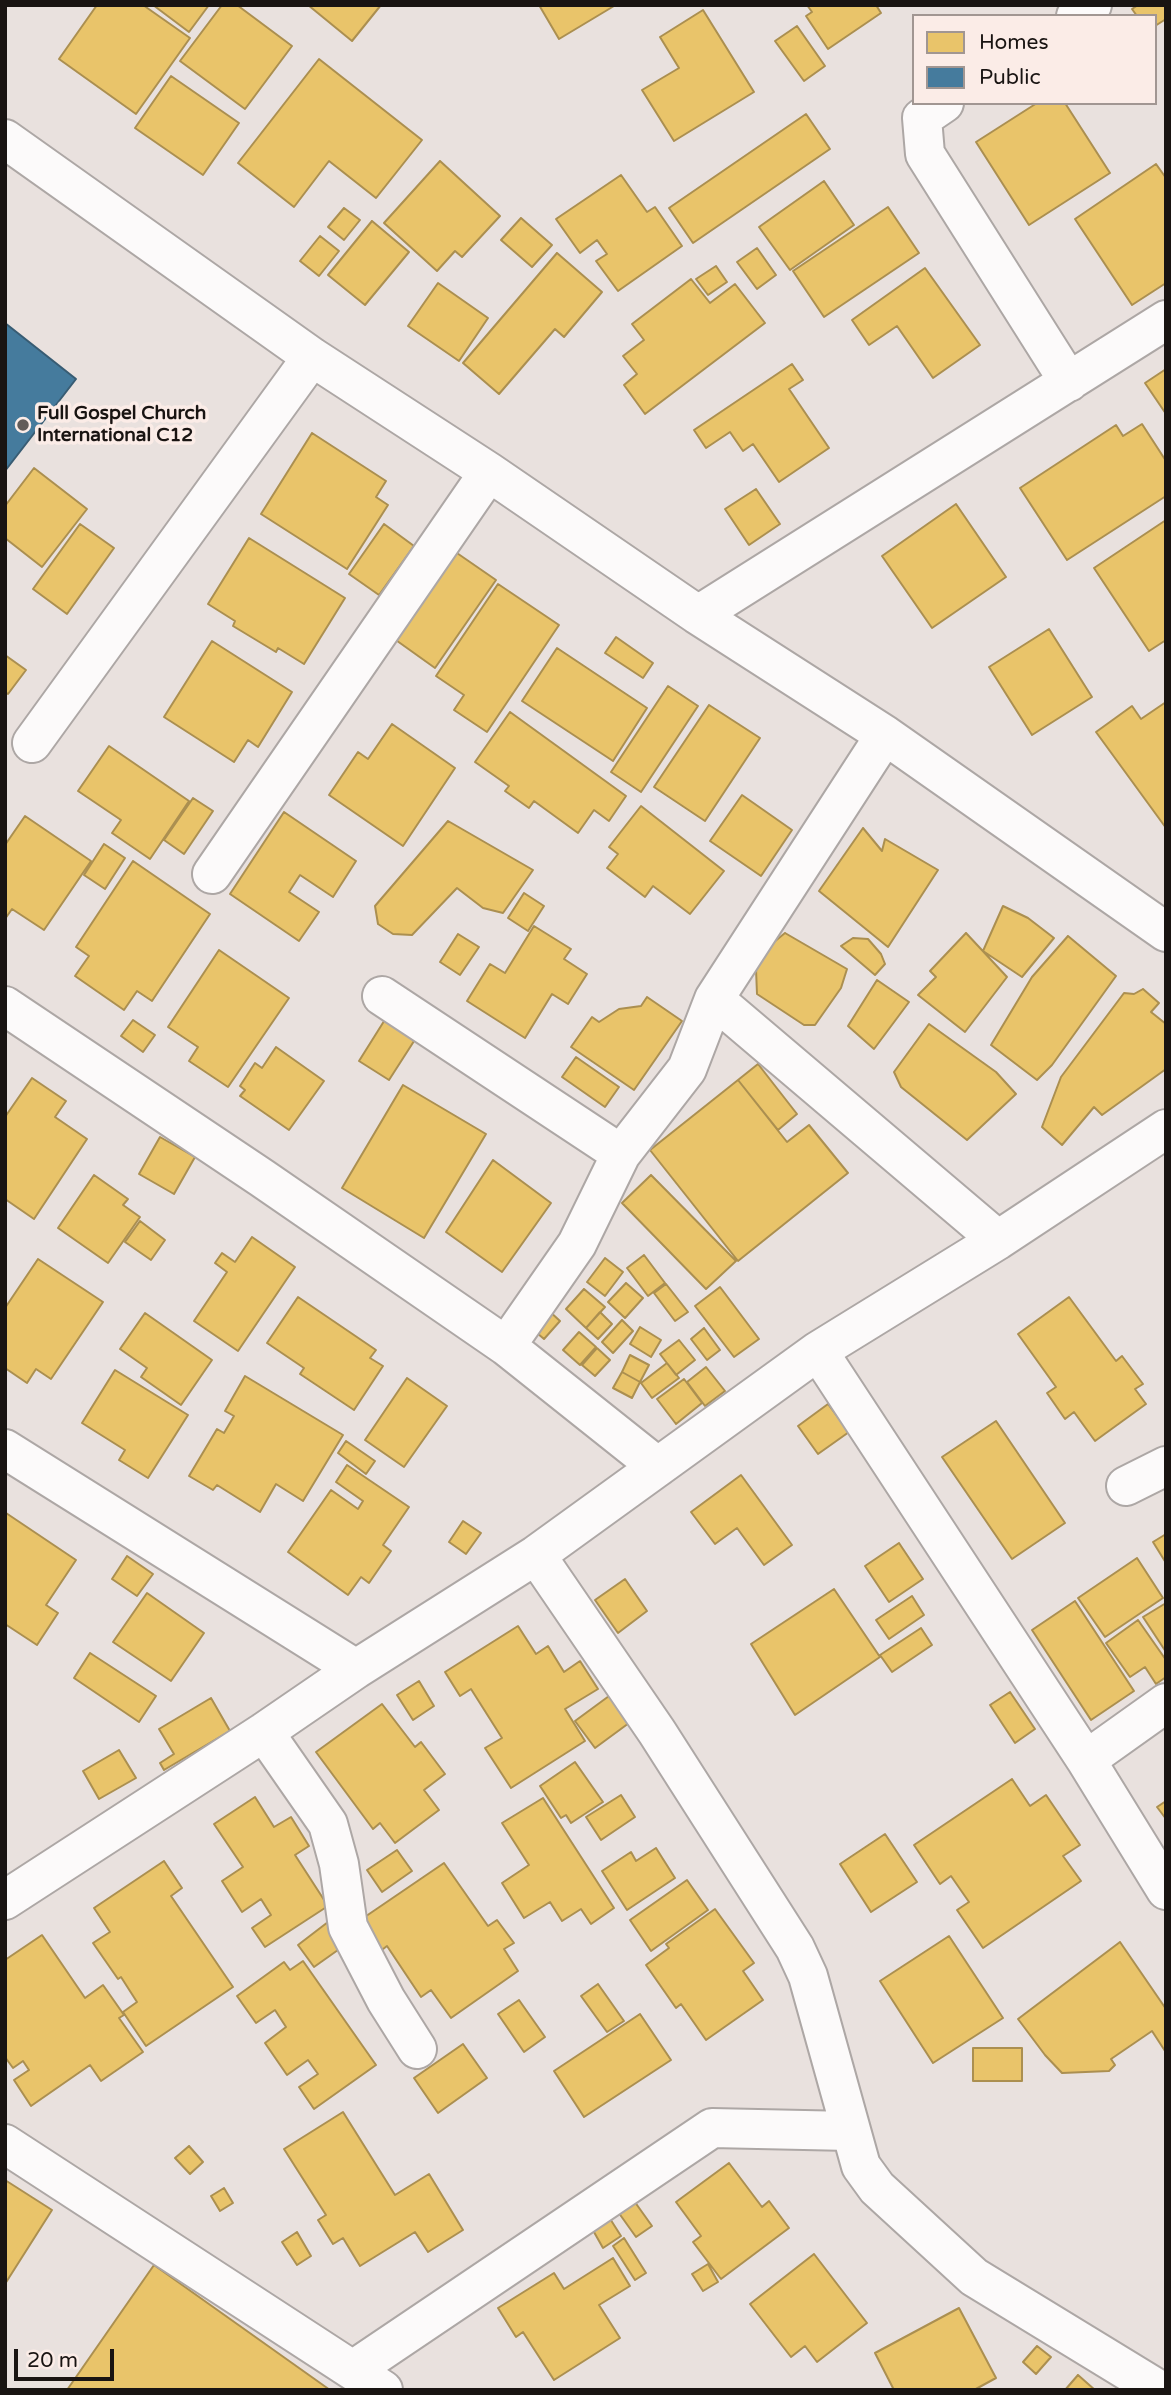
<!DOCTYPE html>
<html>
<head>
<meta charset="utf-8">
<style>
	body { margin:0 }
	#map { position:relative; width:1171px; height:2395px; overflow:hidden; background:#e9e1de; font-family:"Varela Round",sans-serif }
	canvas { display:block }
	.frame { position:absolute; inset:0; border:7px solid #191412; pointer-events:none }
	.legend { position:absolute; left:912px; top:14px; width:245px; height:91px; box-sizing:border-box; background:#fbece7; border:2px solid #a19692; margin:0; padding:9px 12px; list-style:none; font-size:21px; color:#191412 }
	.legend li { display:flex; align-items:center; gap:14px; height:35px }
	.legend b { width:35px; border:2px solid #a19692 }
	.scale { position:absolute; left:14px; top:2349px; width:100px; height:32px; box-sizing:border-box; border:4px solid #191412; border-top:0; padding-left:9px; font-size:21px; line-height:24px; white-space:nowrap; color:#191412; -webkit-text-stroke:5px #fbece7; paint-order:stroke }
</style>
</head>
<body>
<div id="map">
<canvas width="1171" height="2395"></canvas>
<div class="frame"></div>
<ul class="legend">
<li><b style="height:19px;background:#e9c46a"></b>Homes</li>
<li><b style="height:19px;background:#457b9d"></b>Public</li>
</ul>
<div class="scale">20 m</div>
</div>
<script>
const ctx = document.querySelector('canvas').getContext('2d');
ctx.lineJoin = 'round';
function fillPath(path, color) {
  ctx.fillStyle = color;
  ctx.fill(path, 'evenodd');
}
function poly(rows) {
  const path = new Path2D();
  for (const r of rows) {
    path.moveTo(r[0], r[1]);
    for (let i = 2; i < r.length; i += 2) path.lineTo(r[i], r[i + 1]);
  }
  return path;
}
function strokePath(path, color, width, dash) {
  ctx.strokeStyle = color;
  ctx.lineWidth = width;
  ctx.lineCap = dash ? 'butt' : 'round';
  ctx.setLineDash(dash || []);
  ctx.stroke(path);
}
function drawText(font, color, halo, rows, align = 'center') {
  ctx.font = font + ' "Varela Round",sans-serif';
  ctx.lineWidth = 7;
  ctx.setLineDash([]);
  ctx.textBaseline = 'middle';
  ctx.strokeStyle = halo;
  ctx.fillStyle = color;
  for (const [text, x, y, turn = 0] of rows) {
    ctx.save();
    ctx.translate(x, y);
    ctx.rotate((+turn || 0) * Math.PI / 180);
    ctx.textAlign = isNaN(turn) ? turn : align;
    if (halo) ctx.strokeText(text, 0, 0);
    ctx.fillText(text, 0, 0);
    ctx.restore();
  }
}
const homes = poly([
	[97,5,143,5,190,38,136,114,59,59,97,5],
	[153,5,209,5,189,32,153,5],
	[222,5,237,5,292,46,245,109,180,61,222,5],
	[308,5,381,5,352,41,308,5],
	[539,5,613,5,614,6,559,39,539,5],
	[807,5,876,5,881,13,828,49,806,16,812,12,807,5],
	[1138,5,1166,5,1166,19,1155,26,1155,16,1137,16,1132,9,1138,5],
	[703,10,754,92,674,141,642,90,679,68,660,37,703,10],
	[797,26,825,66,804,81,775,41,797,26],
	[319,59,422,140,376,198,329,161,294,207,238,163,319,59],
	[171,76,239,123,203,175,135,128,171,76],
	[1037,103,1065,103,1110,173,1029,225,976,142,1037,103],
	[806,114,830,149,693,243,669,208,806,114],
	[440,161,500,216,462,257,455,251,437,271,384,223,440,161],
	[1156,164,1166,178,1166,283,1132,305,1075,219,1156,164],
	[621,175,647,212,655,207,682,246,618,291,596,261,607,254,597,240,580,253,556,219,621,175],
	[824,181,854,225,790,270,759,227,824,181],
	[888,207,919,253,824,317,793,271,888,207],
	[344,208,360,220,344,240,328,227,344,208],
	[521,218,552,245,532,267,501,240,521,218],
	[372,221,409,252,365,305,328,275,372,221],
	[320,236,339,251,319,276,300,261,320,236],
	[757,248,776,275,757,289,737,262,757,248],
	[557,253,602,292,564,337,555,329,499,394,463,363,557,253],
	[716,266,727,282,708,295,696,279,716,266],
	[925,268,980,345,933,378,897,326,869,345,852,320,925,268],
	[691,279,710,303,735,284,765,323,645,414,624,385,637,374,623,356,644,340,632,324,691,279],
	[438,283,488,318,459,361,408,326,438,283],
	[792,364,803,380,789,389,829,448,779,482,753,444,743,451,730,432,706,448,694,430,792,364],
	[1166,369,1166,414,1145,383,1166,369],
	[1142,424,1166,461,1166,496,1067,560,1020,488,1116,425,1123,436,1142,424],
	[312,433,386,481,376,497,388,505,347,569,261,514,312,433],
	[34,468,87,509,42,567,5,538,5,506,34,468],
	[756,489,780,524,749,545,725,509,756,489],
	[956,504,1006,577,932,628,882,556,956,504],
	[1166,520,1166,640,1149,651,1094,568,1166,520],
	[80,524,114,548,67,614,33,589,80,524],
	[384,524,414,546,379,595,349,574,384,524],
	[249,538,345,598,304,664,278,648,276,652,233,626,235,621,208,604,249,538],
	[454,551,496,580,435,668,393,638,454,551],
	[498,584,559,625,487,732,454,710,464,695,436,676,498,584],
	[1049,629,1092,697,1032,735,989,667,1049,629],
	[616,637,653,663,643,678,605,653,616,637],
	[212,641,292,692,258,747,248,740,234,762,164,717,212,641],
	[557,648,647,708,613,761,522,701,557,648],
	[5,655,26,670,8,694,5,692,5,655],
	[668,686,698,706,641,792,611,772,668,686],
	[1166,702,1166,828,1096,732,1132,706,1141,719,1166,702],
	[709,705,760,738,705,821,654,787,709,705],
	[510,712,626,796,609,821,594,810,578,833,534,801,529,808,505,791,509,786,475,762,510,712],
	[392,724,455,768,403,846,329,795,358,752,368,759,392,724],
	[109,746,189,801,150,859,112,833,121,820,78,791,109,746],
	[742,795,792,830,761,876,710,841,742,795],
	[193,798,213,811,184,854,164,840,193,798],
	[641,806,724,871,690,914,653,886,645,897,607,868,618,854,609,847,641,806],
	[284,812,356,861,333,897,300,875,289,892,319,912,299,941,230,894,284,812],
	[25,816,91,861,44,930,12,909,5,919,5,845,25,816],
	[448,821,533,870,503,913,483,908,457,888,412,935,393,934,378,924,375,906,448,821],
	[863,828,882,851,885,839,938,870,888,947,819,891,863,828],
	[104,844,125,858,105,889,84,875,104,844],
	[133,861,210,914,152,1001,137,991,124,1010,75,976,89,956,76,947,133,861],
	[524,893,544,906,528,931,508,918,524,893],
	[1003,906,1028,918,1054,938,1022,977,983,951,1003,906],
	[534,926,571,949,564,959,587,974,568,1004,552,994,525,1038,467,1001,490,964,505,973,534,926],
	[785,933,847,969,841,988,815,1025,804,1025,757,994,756,969,763,951,785,933],
	[966,933,1007,977,965,1032,918,995,936,977,930,971,966,933],
	[458,934,479,947,460,975,440,962,458,934],
	[1068,936,1116,976,1052,1065,1037,1080,991,1045,1032,977,1068,936],
	[853,938,868,939,881,954,885,964,875,975,841,946,853,938],
	[219,950,289,998,228,1087,189,1061,198,1047,168,1027,219,950],
	[877,980,909,1002,874,1049,848,1026,877,980],
	[1143,989,1159,1003,1151,1012,1166,1024,1166,1069,1102,1115,1094,1107,1062,1145,1042,1127,1061,1077,1124,993,1134,994,1143,989],
	[647,997,682,1021,634,1090,571,1047,592,1017,599,1022,619,1009,641,1006,647,997],
	[386,1018,416,1038,389,1080,359,1061,386,1018],
	[133,1020,155,1035,143,1052,121,1036,133,1020],
	[929,1024,996,1072,1016,1094,967,1140,901,1087,894,1072,929,1024],
	[276,1047,324,1081,289,1130,240,1096,245,1090,240,1086,255,1063,262,1068,276,1047],
	[576,1057,619,1087,605,1107,562,1077,576,1057],
	[758,1064,797,1114,778,1130,738,1080,758,1064],
	[32,1078,66,1101,55,1117,87,1139,34,1219,5,1199,5,1117,32,1078],
	[738,1080,787,1142,809,1125,848,1173,738,1261,650,1150,738,1080],
	[403,1085,486,1134,424,1238,342,1188,403,1085],
	[160,1137,195,1157,174,1194,139,1174,160,1137],
	[493,1160,551,1203,502,1272,446,1232,493,1160],
	[94,1175,128,1199,123,1205,140,1217,108,1263,58,1228,94,1175],
	[651,1175,736,1261,706,1289,622,1203,651,1175],
	[140,1221,165,1240,151,1260,125,1242,140,1221],
	[252,1237,295,1267,238,1351,194,1321,227,1272,215,1263,222,1253,235,1262,252,1237],
	[644,1255,665,1283,648,1296,627,1268,644,1255],
	[605,1258,623,1272,605,1296,587,1282,605,1258],
	[38,1259,103,1302,51,1379,36,1369,27,1383,5,1368,5,1308,38,1259],
	[626,1283,643,1298,625,1318,608,1302,626,1283],
	[666,1284,688,1312,675,1321,654,1293,666,1284],
	[720,1287,759,1339,734,1357,695,1306,720,1287],
	[584,1289,605,1307,586,1328,566,1309,584,1289],
	[298,1297,376,1350,370,1358,383,1366,354,1410,300,1374,304,1368,267,1343,298,1297],
	[1069,1297,1116,1361,1122,1356,1143,1384,1135,1389,1146,1404,1095,1441,1074,1412,1065,1419,1047,1393,1056,1387,1018,1334,1069,1297],
	[547,1309,560,1321,544,1339,530,1327,547,1309],
	[600,1312,612,1324,598,1339,586,1328,600,1312],
	[145,1313,212,1360,181,1405,141,1377,147,1368,120,1349,145,1313],
	[622,1320,633,1331,613,1353,602,1342,622,1320],
	[640,1327,661,1340,651,1357,630,1344,640,1327],
	[704,1328,720,1350,707,1360,691,1339,704,1328],
	[579,1332,596,1347,580,1365,563,1350,579,1332],
	[679,1340,695,1360,676,1375,660,1354,679,1340],
	[597,1348,610,1360,595,1376,582,1365,597,1348],
	[630,1355,649,1365,640,1382,622,1372,630,1355],
	[667,1363,679,1378,652,1398,641,1383,667,1363],
	[706,1367,725,1391,705,1406,687,1382,706,1367],
	[115,1370,188,1415,148,1478,119,1460,125,1450,82,1423,115,1370],
	[622,1372,640,1382,632,1398,613,1388,622,1372],
	[245,1376,343,1435,303,1501,276,1484,260,1512,217,1485,213,1490,189,1476,217,1429,224,1433,234,1416,225,1411,245,1376],
	[407,1378,447,1406,404,1467,365,1440,407,1378],
	[684,1379,702,1403,676,1424,657,1399,684,1379],
	[828,1404,849,1432,818,1454,798,1426,828,1404],
	[996,1421,1065,1523,1012,1559,942,1457,996,1421],
	[346,1441,375,1461,366,1474,338,1453,346,1441],
	[347,1465,409,1507,383,1545,391,1551,369,1583,361,1577,348,1595,288,1552,331,1490,358,1509,363,1501,336,1482,347,1465],
	[741,1475,792,1545,764,1565,737,1528,715,1544,691,1512,741,1475],
	[6,1513,76,1560,46,1605,58,1613,37,1645,5,1624,6,1513],
	[463,1521,481,1533,466,1554,449,1542,463,1521],
	[1166,1534,1166,1563,1153,1542,1166,1534],
	[899,1543,923,1579,889,1602,865,1566,899,1543],
	[127,1556,153,1574,137,1596,112,1579,127,1556],
	[1137,1558,1163,1598,1105,1637,1078,1598,1137,1558],
	[625,1579,647,1611,618,1633,595,1600,625,1579],
	[834,1589,880,1657,795,1715,751,1644,834,1589],
	[147,1593,204,1633,171,1681,113,1642,147,1593],
	[912,1596,924,1615,889,1639,876,1620,912,1596],
	[1075,1601,1134,1691,1091,1720,1032,1630,1075,1601],
	[1166,1603,1166,1652,1143,1617,1166,1603],
	[1138,1620,1166,1660,1166,1677,1156,1684,1145,1667,1130,1677,1106,1643,1138,1620],
	[518,1626,536,1654,548,1646,564,1672,580,1661,598,1689,565,1709,585,1741,511,1788,485,1748,502,1738,471,1689,460,1696,445,1672,518,1626],
	[921,1628,932,1645,892,1672,880,1655,921,1628],
	[90,1653,156,1696,139,1722,74,1678,90,1653],
	[419,1681,434,1706,413,1720,397,1695,419,1681],
	[1010,1692,1035,1729,1015,1743,990,1705,1010,1692],
	[609,1696,629,1723,595,1748,575,1721,609,1696],
	[211,1698,230,1731,164,1770,160,1763,174,1754,159,1729,211,1698],
	[382,1704,415,1747,421,1742,445,1774,424,1790,439,1810,395,1843,380,1823,373,1829,316,1752,382,1704],
	[119,1750,136,1778,99,1799,83,1771,119,1750],
	[575,1762,603,1802,571,1823,566,1815,561,1818,540,1786,575,1762],
	[1012,1779,1030,1806,1046,1795,1080,1845,1063,1856,1081,1881,983,1948,957,1910,969,1902,951,1876,940,1884,914,1845,1012,1779],
	[621,1795,635,1817,601,1840,586,1817,621,1795],
	[255,1797,274,1827,291,1817,309,1846,295,1855,328,1906,265,1947,252,1928,271,1915,261,1899,242,1912,222,1881,243,1867,214,1824,255,1797],
	[543,1798,614,1908,591,1924,581,1909,562,1921,550,1902,524,1918,502,1883,529,1865,502,1823,543,1798],
	[1166,1801,1166,1819,1157,1807,1166,1801],
	[885,1834,917,1882,871,1912,840,1864,885,1834],
	[656,1848,675,1878,627,1910,602,1871,631,1852,636,1861,656,1848],
	[397,1850,412,1871,382,1892,367,1870,397,1850],
	[164,1861,182,1888,171,1896,233,1987,146,2046,123,2012,137,2002,121,1977,118,1979,93,1943,110,1932,94,1908,164,1861],
	[444,1863,488,1926,497,1920,514,1943,504,1949,518,1971,451,2018,431,1990,421,1997,387,1946,374,1956,353,1925,444,1863],
	[687,1880,708,1910,651,1951,630,1920,687,1880],
	[715,1909,754,1963,743,1971,763,2000,706,2040,681,2004,676,2008,646,1965,669,1948,666,1944,715,1909],
	[328,1922,345,1945,314,1967,298,1945,328,1922],
	[42,1935,85,1998,103,1985,124,2015,119,2018,143,2052,101,2081,90,2065,31,2106,14,2080,29,2070,23,2061,13,2068,5,2057,5,1960,42,1935],
	[949,1936,1003,2018,933,2063,880,1981,949,1936],
	[1120,1942,1166,2009,1165,2051,1152,2031,1111,2059,1115,2065,1109,2071,1062,2073,1045,2055,1018,2019,1120,1942],
	[303,1961,376,2065,314,2109,299,2087,318,2074,308,2060,287,2075,265,2043,286,2027,275,2010,256,2023,237,1996,284,1962,290,1970,303,1961],
	[598,1984,624,2021,607,2032,581,1996,598,1984],
	[519,2000,545,2037,524,2052,498,2014,519,2000],
	[640,2014,671,2060,584,2117,554,2071,640,2014],
	[463,2044,487,2078,438,2113,414,2078,463,2044],
	[973,2048,1022,2048,1022,2081,973,2081,973,2048],
	[343,2112,395,2195,429,2174,463,2230,428,2252,415,2232,360,2266,343,2238,333,2244,318,2220,326,2215,284,2149,343,2112],
	[189,2146,203,2162,190,2174,175,2158,189,2146],
	[729,2163,762,2207,769,2201,789,2228,721,2279,693,2242,701,2236,676,2202,729,2163],
	[5,2180,52,2210,5,2284,5,2180],
	[224,2188,233,2203,220,2211,211,2196,224,2188],
	[632,2198,652,2226,636,2237,616,2209,632,2198],
	[607,2214,621,2236,603,2248,590,2225,607,2214],
	[297,2232,311,2256,297,2265,282,2242,297,2232],
	[624,2238,646,2273,635,2280,613,2246,624,2238],
	[814,2254,867,2323,817,2362,805,2346,791,2357,750,2304,814,2254],
	[613,2258,630,2286,599,2305,620,2338,554,2380,523,2332,516,2337,498,2308,554,2273,564,2289,613,2258],
	[708,2264,718,2282,703,2291,692,2274,708,2264],
	[154,2265,330,2390,67,2390,154,2265],
	[959,2308,996,2378,974,2390,894,2390,875,2353,959,2308],
	[1037,2346,1051,2357,1036,2374,1023,2362,1037,2346],
	[1078,2375,1095,2390,1065,2390,1078,2375]
]);
fillPath(homes, '#e9c46a');
strokePath(homes, '#ab8f50', 2);
const public = poly([
	[5,323,76,379,5,471,5,323]
]);
fillPath(public, '#457b9d');
strokePath(public, '#385c73', 2);
const minor = poly([
	[1076,16,1092,5],
	[944,103,922,118,925,154,1069,382],
	[5,139,312,357,489,472,698,615,885,735,1166,932],
	[698,615,1166,320],
	[32,743,312,357],
	[212,874,489,472],
	[382,996,621,1154],
	[714,999,998,1240],
	[5,1006,262,1178,506,1346,658,1467],
	[506,1346,577,1244,621,1154,687,1069,714,999,885,735],
	[818,1351,1086,1760,1166,1890],
	[5,1449,356,1669],
	[1126,1486,1166,1466],
	[536,1555,657,1732,795,1948,808,1976,861,2166,877,2188,974,2277,1159,2390],
	[264,1732,328,1824,339,1864,348,1927,386,2000,417,2049],
	[1086,1760,1166,1703],
	[5,1900,264,1732,356,1669,536,1555,818,1351,998,1240,1166,1129],
	[5,2144,383,2390],
	[353,2370,712,2128,850,2131]
]);
strokePath(minor, '#ada7a5', 42);
strokePath(minor, '#fcfafa', 38);
for (const [x, y, r, color] of [
	[23,425,7,"#625c59"]
]) {
  const dot = new Path2D();
  dot.arc(x, y, r, 0, 2 * Math.PI);
  ctx.fillStyle = color;
  ctx.fill(dot);
  strokePath(dot, '#fbece7', 2.5);
}
drawText('bold 19px', '#191412', '#fbece7', [
	["Full Gospel Church",37,414],
	["International C12",37,436]
], 'left');
</script>
</body>
</html>
